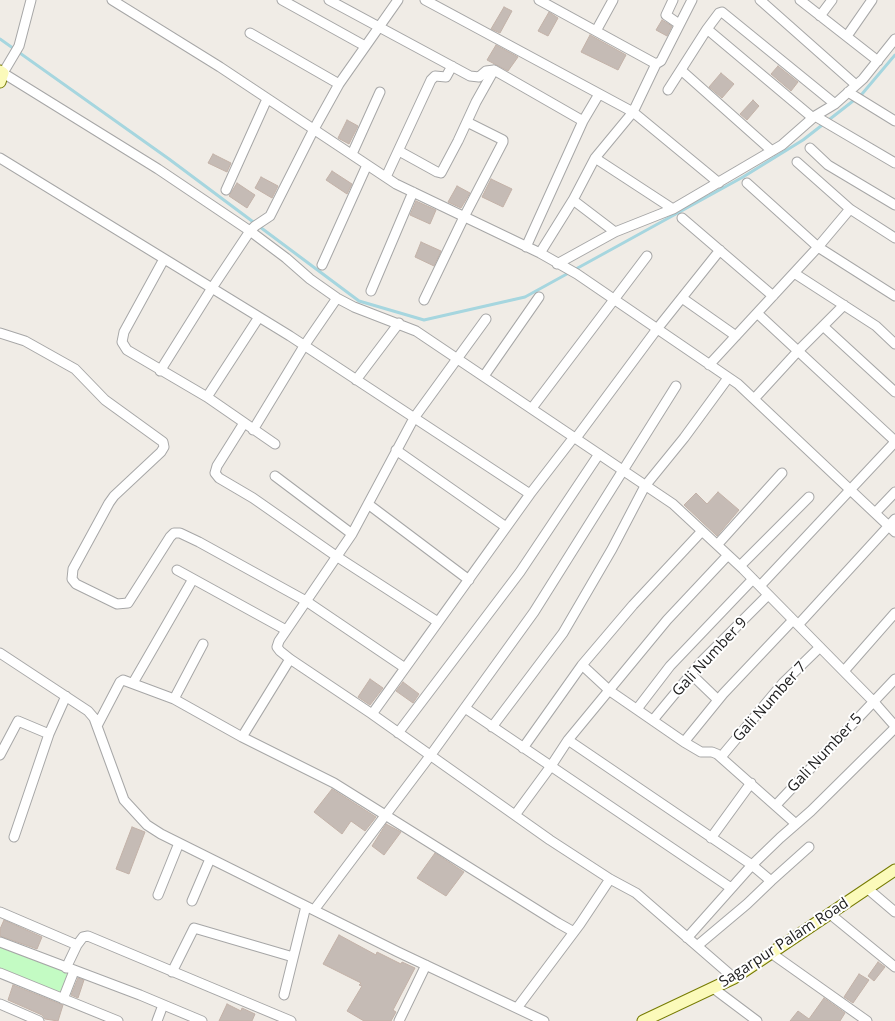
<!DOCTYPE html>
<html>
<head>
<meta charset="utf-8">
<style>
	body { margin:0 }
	canvas { display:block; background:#f0ece6 }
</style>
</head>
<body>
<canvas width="895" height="1021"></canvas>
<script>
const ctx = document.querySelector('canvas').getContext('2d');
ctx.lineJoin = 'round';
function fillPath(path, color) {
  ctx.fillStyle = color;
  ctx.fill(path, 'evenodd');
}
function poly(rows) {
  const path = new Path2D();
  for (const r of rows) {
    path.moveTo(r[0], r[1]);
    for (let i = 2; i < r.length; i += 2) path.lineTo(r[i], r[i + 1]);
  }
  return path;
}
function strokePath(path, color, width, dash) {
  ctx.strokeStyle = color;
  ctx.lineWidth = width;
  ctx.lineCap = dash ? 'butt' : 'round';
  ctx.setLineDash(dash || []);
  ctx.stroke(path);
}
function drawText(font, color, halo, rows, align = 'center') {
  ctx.font = font + ' "Open Sans",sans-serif';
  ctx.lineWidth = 4;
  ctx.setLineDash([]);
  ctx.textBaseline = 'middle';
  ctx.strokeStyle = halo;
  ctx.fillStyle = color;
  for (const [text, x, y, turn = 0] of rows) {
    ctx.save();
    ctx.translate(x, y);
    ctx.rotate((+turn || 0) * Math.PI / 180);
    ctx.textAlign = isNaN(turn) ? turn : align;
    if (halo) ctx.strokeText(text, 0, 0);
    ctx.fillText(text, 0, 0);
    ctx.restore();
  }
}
fillPath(poly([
	[0,945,71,971,62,998,0,970]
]), '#c3fbc3');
strokePath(poly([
	[0,39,169,159,359,301,424,320,525,297,743,177,803,140,862,94,895,55]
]), '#a6d6df', 3);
const building = poly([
	[504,7,512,11,500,33,491,29,504,7],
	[549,12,558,18,548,36,538,31,549,12],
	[662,20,672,26,667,36,656,30,662,20],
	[590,35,626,55,618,70,581,52,590,35],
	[496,45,518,57,508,71,487,60,496,45],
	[778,66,798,82,791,91,771,74,778,66],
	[721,73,734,84,722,98,709,87,721,73],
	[753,100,759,106,747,120,740,114,753,100],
	[347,120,358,126,349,144,338,138,347,120],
	[213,154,231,163,227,172,208,163,213,154],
	[332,171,352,184,347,194,326,180,332,171],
	[261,177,278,186,272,198,255,188,261,177],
	[491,179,512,189,503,207,482,197,491,179],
	[237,183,255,195,247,208,229,196,237,183],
	[457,186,470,193,461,208,448,202,457,186],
	[416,201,436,210,430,224,410,215,416,201],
	[421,242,441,251,434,266,415,257,421,242],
	[718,492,739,510,717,536,684,505,696,493,707,504,718,492],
	[370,679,383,688,370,705,358,697,370,679],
	[403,682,419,694,413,703,396,691,403,682],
	[332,789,376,817,365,831,351,821,342,834,314,812,332,789],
	[386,824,401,832,384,855,372,846,386,824],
	[132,827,145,832,129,874,116,869,132,827],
	[435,853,464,872,446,896,417,878,435,853],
	[4,920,42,937,37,949,0,936,0,929,4,920],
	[339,935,376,955,377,952,401,964,402,962,415,968,393,1010,396,1012,391,1021,364,1021,347,1011,362,986,359,985,361,983,323,964,339,935],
	[878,962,885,967,874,981,868,976,878,962],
	[859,974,869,980,853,1003,844,997,859,974],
	[78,978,84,980,78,998,71,995,78,978],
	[13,985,63,1005,58,1021,45,1019,42,1015,8,1000,13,985],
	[824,998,845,1013,840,1021,790,1021,798,1011,809,1019,824,998],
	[227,1004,241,1011,242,1008,255,1014,252,1021,219,1021,227,1004]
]);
fillPath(building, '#c5bbb5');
strokePath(building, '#c3b2a8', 1);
const street = poly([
	[31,0,19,46,3,73,158,169,250,231,286,258,310,279,337,298,354,307,416,331,673,504,743,569,873,701,895,726],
	[112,0,220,67,396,184,540,253,577,274,738,384,895,532],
	[282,0,365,46],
	[329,0,470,76,479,77,486,71,494,70,583,121,599,94],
	[425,0,633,112,719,183],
	[539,0,656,64,661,61,692,0],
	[673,0,666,15,679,24],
	[760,0,856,85],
	[800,0,878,61],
	[820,16,832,0],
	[707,29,813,118],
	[596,31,613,0],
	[250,33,339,84],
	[847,36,872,0],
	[681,70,772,151],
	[668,90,707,29,719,13,722,12,835,104],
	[848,92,895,121],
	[815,116,895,163],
	[810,148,828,165,895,205],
	[399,151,437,172,441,173,458,141,476,102,494,70],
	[352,154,380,92],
	[0,158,290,336,530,494],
	[595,158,673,209],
	[797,162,850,209,895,238],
	[386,177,431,80,435,76,446,77,452,66],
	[747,183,818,247,895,296],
	[226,190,267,99],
	[573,200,615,232],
	[682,218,773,296],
	[526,247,583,121],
	[540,253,573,200,595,158,633,112,656,64],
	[164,259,124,332,122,342,127,350,207,397,275,444],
	[557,264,615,232,673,209,782,145,815,116,835,104,863,79,895,39],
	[322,265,367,165],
	[794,273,876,326,895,344],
	[371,291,413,192],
	[682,298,736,336],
	[424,300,464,217,503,142,503,140,467,122],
	[757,313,895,441],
	[486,319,414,418,352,534,279,641,277,647,280,651,290,659,372,714,550,840,610,879,636,893,734,978],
	[823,326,895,392],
	[0,333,25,341,75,369,105,400,163,442,164,447,161,452,114,496,109,503,73,569,72,579,76,584,117,604,128,603,170,537,174,533,180,533,199,542,306,601,405,668],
	[709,365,818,247,850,209],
	[160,371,212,288,250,231,255,226,270,216,314,129,339,84,398,0],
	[484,376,539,297],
	[356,380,399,323],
	[207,397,259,317],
	[754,399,798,351,844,305],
	[532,408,647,256],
	[244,423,217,466,215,473,219,478,253,498,336,556,438,622],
	[253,430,304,346,337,298],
	[396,450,506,527],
	[275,476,352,534],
	[368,504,469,580],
	[875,513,895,492],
	[702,531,633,605,582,665,610,691,684,742,701,752,712,752,717,754,796,824],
	[717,545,782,473],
	[740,566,809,497],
	[177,570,286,630],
	[760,586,895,442],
	[798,625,895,519],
	[0,653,88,711,94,718,124,800,147,825,161,834,398,952,544,1021],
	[844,671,895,613],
	[691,674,718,700],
	[133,683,193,579],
	[174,699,203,644],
	[465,708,731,888],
	[637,709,670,666,753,579],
	[372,714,530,494,574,437,576,438,657,329,720,250],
	[653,720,701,662,768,595],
	[97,726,120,682,123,680,174,699,242,737,334,783,558,923,574,932],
	[492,727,563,633,612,549,645,486,684,438,728,378],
	[398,733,520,572,599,454],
	[242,737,290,659],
	[684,742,723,694,793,620],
	[523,748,582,665],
	[0,755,18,721,49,734],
	[721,757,783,683,820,647],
	[776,805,895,679],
	[515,815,551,766,568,740],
	[14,837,49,734,66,696],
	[711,838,751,783],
	[771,881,809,847],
	[868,889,895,912],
	[158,895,179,843],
	[192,901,210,859],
	[314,910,430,756,534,612,676,386],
	[0,912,77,945],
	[830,914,895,967],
	[687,938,752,865,780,838,811,811,895,728],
	[0,942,140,995,202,1021],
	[697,946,747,904,771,881,752,865,568,740,667,620,728,555],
	[771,953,867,1021],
	[66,968,77,945,83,937,88,936,291,1021],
	[172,972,194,928,293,957],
	[0,973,118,1021],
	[713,988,757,1021],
	[284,995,306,906],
	[63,999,74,971],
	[0,1004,39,1021],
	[517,1008,580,924,610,879],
	[157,1021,163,1005],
	[399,1021,426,965]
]);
const secondary = poly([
	[0,71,3,73,0,82],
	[643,1021,734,978,895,870]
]);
strokePath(street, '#a7a7a7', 11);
strokePath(secondary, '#767b03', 13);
strokePath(street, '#fff', 9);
strokePath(secondary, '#fbfaba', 11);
drawText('15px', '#202020', '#fff', [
	["Gali Number 9",710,657,-47],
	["Gali Number 7",770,702,-48],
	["Gali Number 5",825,753,-47],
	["Sagarpur Palam Road",784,943,-33]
]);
</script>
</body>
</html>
